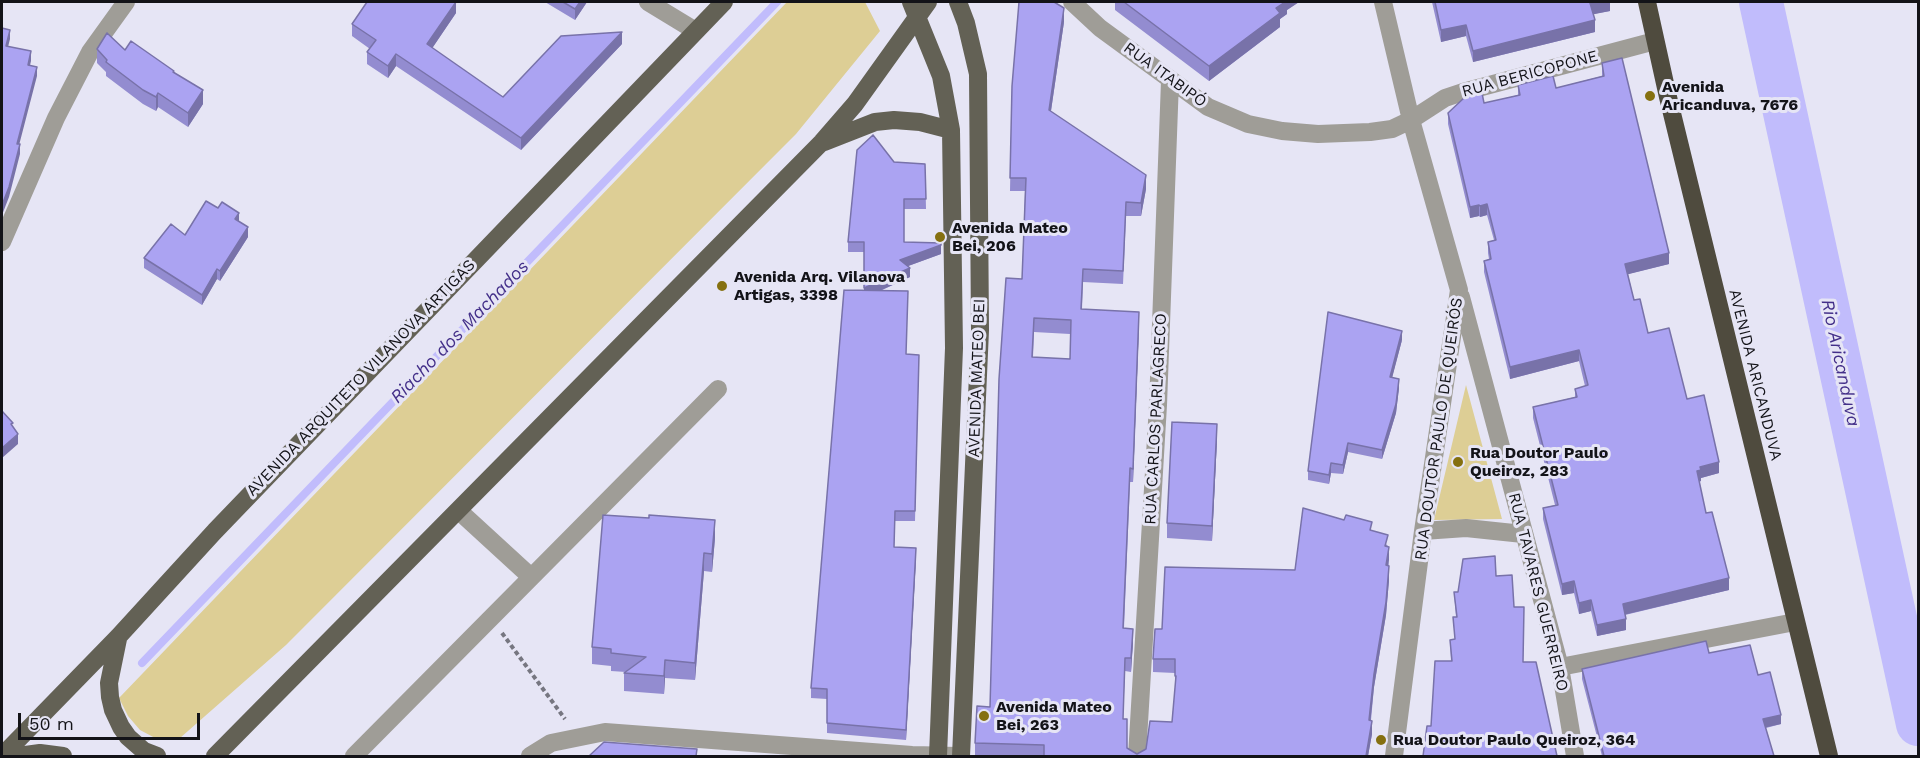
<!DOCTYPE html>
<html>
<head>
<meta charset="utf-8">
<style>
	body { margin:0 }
	#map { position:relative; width:1920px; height:758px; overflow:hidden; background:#e6e5f5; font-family:"Work Sans",sans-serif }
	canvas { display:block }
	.frame { position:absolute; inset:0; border:3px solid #131318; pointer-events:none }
	.scale { position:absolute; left:18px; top:713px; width:182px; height:27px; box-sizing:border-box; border:3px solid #131318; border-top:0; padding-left:8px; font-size:18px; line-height:21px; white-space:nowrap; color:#131318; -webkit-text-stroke:4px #e6e5f5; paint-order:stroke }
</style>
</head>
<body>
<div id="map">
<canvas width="1920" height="758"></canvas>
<div class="frame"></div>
<div class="scale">50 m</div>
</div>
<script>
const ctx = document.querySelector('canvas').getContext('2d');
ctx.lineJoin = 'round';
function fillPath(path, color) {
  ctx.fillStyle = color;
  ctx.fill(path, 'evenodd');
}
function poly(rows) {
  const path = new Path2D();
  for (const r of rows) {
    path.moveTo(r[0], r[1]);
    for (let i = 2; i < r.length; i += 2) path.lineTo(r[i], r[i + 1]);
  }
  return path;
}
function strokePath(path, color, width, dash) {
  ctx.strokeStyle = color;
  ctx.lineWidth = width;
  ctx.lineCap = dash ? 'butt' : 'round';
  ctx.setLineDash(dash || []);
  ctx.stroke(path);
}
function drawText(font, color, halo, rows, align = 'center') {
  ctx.font = font + ' "Work Sans",sans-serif';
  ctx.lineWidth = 6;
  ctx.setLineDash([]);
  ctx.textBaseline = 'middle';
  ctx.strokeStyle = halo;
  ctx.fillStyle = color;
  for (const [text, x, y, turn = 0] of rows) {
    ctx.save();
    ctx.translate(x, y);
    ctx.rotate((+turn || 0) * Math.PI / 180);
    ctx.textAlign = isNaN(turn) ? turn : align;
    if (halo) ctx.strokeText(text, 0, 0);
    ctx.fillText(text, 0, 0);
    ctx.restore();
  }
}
fillPath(poly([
	[787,2,865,2,880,31,796,134,286,645,180,738,157,739,140,730,128,716,119,698],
	[1466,385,1502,519,1434,520]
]), '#ddce95');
strokePath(poly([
	[142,663,777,2]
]), '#c1bcfc', 8);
strokePath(poly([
	[1761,2,1918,724]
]), '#c1bcfc', 44);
strokePath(poly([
	[502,633,565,719]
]), '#767680', 4, [4.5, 3]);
strokePath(poly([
	[648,2,694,30],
	[1072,2,1100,28,1208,107,1248,124,1282,131,1318,134,1370,132,1392,129,1411,120,1445,98,1463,92,1655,41],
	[1383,2,1411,120,1459,290,1423,531,1394,756],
	[2,242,56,118,90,52,126,2],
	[1461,297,1560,667,1575,756],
	[459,511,531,577],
	[1423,531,1466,528,1523,534],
	[1560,667,1795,622],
	[354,756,718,389],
	[530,756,551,743,605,732,912,755,958,756],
	[1137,756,1158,405,1170,81]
]), '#9f9d97', 18);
strokePath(poly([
	[911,2,941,76,951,130,954,348,938,756],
	[958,2,966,23,978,74,980,330,961,756],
	[824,142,875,122,894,120,920,122,951,130],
	[118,639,109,683,110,697,113,710,121,727,128,737,144,751,157,756],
	[2,756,118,637,215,531,724,2],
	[18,756,40,753,63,756],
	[215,756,822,142,855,104,928,2]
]), '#636155', 18);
strokePath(poly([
	[1647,2,1668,97,1829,756]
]), '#4f4b3e', 18);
fillPath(poly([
	[545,2,587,2,575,20],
	[1115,2,1299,2,1287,10,1287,14,1280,19,1280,27,1209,81,1115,10],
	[1432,2,1610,2,1610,11,1593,14,1595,32,1473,62,1466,36,1441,42],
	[456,13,432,48,503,97,622,44,521,150,396,66,388,78,367,64,367,52,370,49,352,36,352,24],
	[1064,22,1051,111,1146,189,1141,216,1126,216,1123,284,1083,282,1082,309,1139,325,1133,482,1130,482,1124,628,1133,642,1131,672,1125,671,1123,719,1127,748,1137,754,1146,749,1172,722,1175,690,1175,673,1153,672,1153,659,1162,629,1295,570,1372,531,1388,546,1389,580,1386,615,1374,687,1371,720,1372,734,1368,756,975,756,975,743,990,707,1022,279,1025,191,1010,191,1012,86],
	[1034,332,1070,334,1070,359,1033,357],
	[97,49,125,50,174,72,203,104,188,127,158,107,156,111,143,104,106,76,106,72,97,63],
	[1602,63,1669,264,1628,274,1634,300,1648,333,1687,399,1719,473,1701,478,1701,481,1699,482,1706,513,1729,590,1625,615,1626,630,1597,636,1591,611,1579,614,1574,593,1562,595,1543,519,1543,508,1555,505,1533,418,1533,407,1575,397,1575,389,1585,386,1579,361,1510,379,1484,272,1484,261,1489,259,1488,253,1488,242,1494,240,1487,215,1480,217,1479,216,1470,218,1448,124,1448,113,1518,95,1518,85,1556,88,1602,76],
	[894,162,925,164,926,209,904,209,904,242,941,254,908,266,910,277,880,291,906,354,919,355,915,521,895,521,894,547,916,558,906,740,827,733,827,699,811,698,811,688,864,290,864,252,848,252,848,242],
	[239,221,248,237,220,281,217,279,202,305,144,268,144,258,185,235],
	[1402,340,1392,377,1399,388,1396,413,1382,459,1348,452,1343,474,1331,473,1329,484,1308,480,1308,471],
	[1217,439,1212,541,1167,538,1167,523],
	[715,538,712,572,704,571,695,680,665,678,664,694,624,691,624,673,626,672,611,671,611,666,592,664,592,647],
	[1495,556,1431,726,1451,661,1450,640,1455,639,1453,617,1456,617,1454,592,1458,592],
	[1709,653,1758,675,1781,724,1766,728,1774,756,1602,756,1582,679,1582,669]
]), '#938cd0');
fillPath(poly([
	[456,2,456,13,427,56,427,44],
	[580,2,587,2,575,20,575,9],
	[1285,2,1299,2,1287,10,1287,14,1280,19,1280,27,1209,81,1209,66,1276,8],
	[1599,2,1610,2,1610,11,1590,15,1590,3],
	[1064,8,1064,22,1049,124,1049,110],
	[1595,20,1595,32,1473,62,1473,51],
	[1466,25,1466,36,1441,42,1441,30],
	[10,30,10,39,6,55,6,46],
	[622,32,622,44,521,150,521,138],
	[31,51,31,61,28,74,28,65],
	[396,54,396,66,388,78,388,66],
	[37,67,37,76,17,153,17,144],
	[203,90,203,104,188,127,188,113],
	[158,93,158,107,156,111,156,97],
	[20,144,20,154,9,197,2,215,2,205],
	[1146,175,1146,189,1141,216,1141,203],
	[1487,204,1487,215,1480,217,1480,206],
	[1479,205,1479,216,1470,218,1470,207],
	[239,213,239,222,235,219],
	[248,227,248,237,220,281,220,271],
	[941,245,941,254,900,269,900,260],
	[1669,253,1669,264,1625,275,1625,264],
	[910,268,910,277,864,298,864,288],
	[217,269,217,279,202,305,202,295],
	[1139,312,1139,325,1133,482,1133,469],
	[1402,331,1402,340,1390,386,1390,377],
	[1579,350,1579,361,1510,379,1510,367],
	[1399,379,1399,388,1396,413,1382,459,1382,450],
	[1217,424,1217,439,1212,541,1212,526],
	[18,434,18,444,2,458,2,448],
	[1348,443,1348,452,1343,474,1343,465],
	[1719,462,1719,473,1701,478,1701,481,1697,482,1697,471,1700,467],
	[1331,463,1331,473,1329,484,1329,475],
	[715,520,715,538,712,572,712,554],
	[1389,547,1389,560,1386,579,1386,565],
	[916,548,916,558,906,740,906,730],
	[704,553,704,571,695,680,695,663],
	[1389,566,1389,580,1386,615,1374,687,1369,734,1369,720,1374,674],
	[1729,578,1729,590,1623,615,1623,604],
	[1574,581,1574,593,1562,595,1562,584],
	[1591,600,1591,611,1579,614,1579,603],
	[1626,619,1626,630,1597,636,1597,625],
	[1133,629,1133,642,1131,672,1131,658],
	[665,660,665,678,664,694,664,676],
	[1781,715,1781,724,1763,728,1763,719],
	[1372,721,1372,734,1368,756,1366,756]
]), '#7872a9');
const building = poly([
	[367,2,456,2,427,44,503,97,561,36,622,32,521,138,396,54,388,66,367,52,376,40,352,24,367,2],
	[563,2,580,2,575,9,563,2],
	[1019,2,1054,2,1064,8,1049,110,1146,175,1141,203,1126,202,1123,271,1083,269,1081,309,1139,312,1133,469,1130,468,1123,628,1133,629,1131,658,1125,658,1123,719,1127,719,1127,748,1137,754,1146,749,1150,721,1172,722,1176,676,1175,676,1175,659,1153,659,1155,629,1162,629,1165,567,1295,570,1303,508,1344,520,1346,515,1372,522,1370,530,1388,535,1385,546,1389,547,1386,565,1389,566,1386,602,1374,674,1369,720,1372,721,1366,756,1044,756,1044,745,975,743,977,706,990,707,999,379,1006,278,1022,279,1026,178,1010,178,1012,86,1019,2],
	[1034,318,1071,320,1070,359,1032,357,1034,318],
	[1124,2,1285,2,1276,8,1280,13,1209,66,1124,2],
	[1435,2,1599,2,1590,3,1595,20,1473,51,1466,25,1441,30,1435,2],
	[2,28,10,30,6,46,31,51,28,65,37,67,17,144,20,144,9,187,2,205,2,28],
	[107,33,125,50,131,41,174,71,173,72,203,90,188,113,158,93,156,97,143,90,106,62,107,60,97,49,107,33],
	[1622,58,1669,253,1625,264,1634,300,1640,299,1648,333,1669,328,1687,399,1704,395,1719,462,1700,467,1701,470,1697,471,1706,513,1712,512,1729,578,1623,604,1626,619,1597,625,1591,600,1579,603,1574,581,1562,584,1543,508,1558,505,1533,407,1577,397,1575,389,1588,385,1579,350,1510,367,1484,261,1491,259,1488,242,1496,240,1487,204,1480,206,1479,205,1470,207,1448,113,1465,97,1482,93,1484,103,1520,95,1518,85,1553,76,1556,88,1604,76,1602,63,1622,58],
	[873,135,894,162,925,164,926,199,904,199,904,242,941,243,941,245,900,260,910,268,864,288,864,242,848,242,857,150,873,135],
	[206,201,218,208,222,202,239,213,235,219,248,227,220,271,217,269,202,295,144,258,171,224,185,235,206,201],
	[844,290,908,291,906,354,919,355,915,511,895,511,894,547,916,548,906,730,827,723,827,689,811,688,844,290],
	[1328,312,1402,331,1390,377,1399,379,1396,404,1382,450,1348,443,1343,465,1331,463,1329,475,1308,471,1328,312],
	[2,411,13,423,11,424,18,434,2,448,2,411],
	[1172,422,1217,424,1212,526,1167,523,1172,422],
	[603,515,649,518,649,515,715,520,712,554,704,553,695,663,665,660,664,676,624,673,646,657,611,653,611,649,592,647,603,515],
	[1495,556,1496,576,1512,575,1514,607,1524,607,1523,662,1536,662,1557,756,1423,756,1427,726,1431,726,1435,661,1452,661,1450,640,1455,639,1453,617,1457,617,1454,592,1458,592,1463,559,1495,556],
	[1706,641,1709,653,1750,645,1758,675,1770,672,1781,715,1763,719,1774,756,1604,756,1582,669,1706,641],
	[604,742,697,749,696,756,589,756,604,742]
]);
fillPath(building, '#aba3f2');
strokePath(building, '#7872a9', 1.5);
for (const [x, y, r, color] of [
	[1650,96,6,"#857010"],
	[940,237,6,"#857010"],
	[722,286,6,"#857010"],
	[1458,462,6,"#857010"],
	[984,716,6,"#857010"],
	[1381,740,6,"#857010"]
]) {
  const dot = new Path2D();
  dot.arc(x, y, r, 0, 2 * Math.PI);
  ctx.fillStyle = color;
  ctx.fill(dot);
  strokePath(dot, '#e6e5f5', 2);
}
drawText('16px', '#131318', '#e6e5f5', [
	["RUA BERICOPONE",1530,74,-15],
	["RUA ITABIPÓ",1165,75,36],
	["AVENIDA ARICANDUVA",1755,375,76],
	["AVENIDA ARQUITETO VILANOVA ARTIGAS",361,378,-46],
	["AVENIDA MATEO BEI",977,378,-88],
	["RUA CARLOS PARLAGRECO",1156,419,-87],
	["RUA DOUTOR PAULO DE QUEIRÓS",1439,429,-82],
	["RUA TAVARES GUERREIRO",1538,592,76]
]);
drawText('bold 16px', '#131318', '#e6e5f5', [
	["Avenida",1662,87],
	["Aricanduva, 7676",1662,105],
	["Avenida Mateo",952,228],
	["Bei, 206",952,246],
	["Avenida Arq. Vilanova",734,277],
	["Artigas, 3398",734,295],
	["Rua Doutor Paulo",1470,453],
	["Queiroz, 283",1470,471],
	["Avenida Mateo",996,707],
	["Bei, 263",996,725],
	["Rua Doutor Paulo Queiroz, 364",1393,740]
], 'left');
drawText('italic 18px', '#432f89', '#e6e5f5', [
	["Riacho dos Machados",460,332,-46],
	["Rio Aricanduva",1840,363,78]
]);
</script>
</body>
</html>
